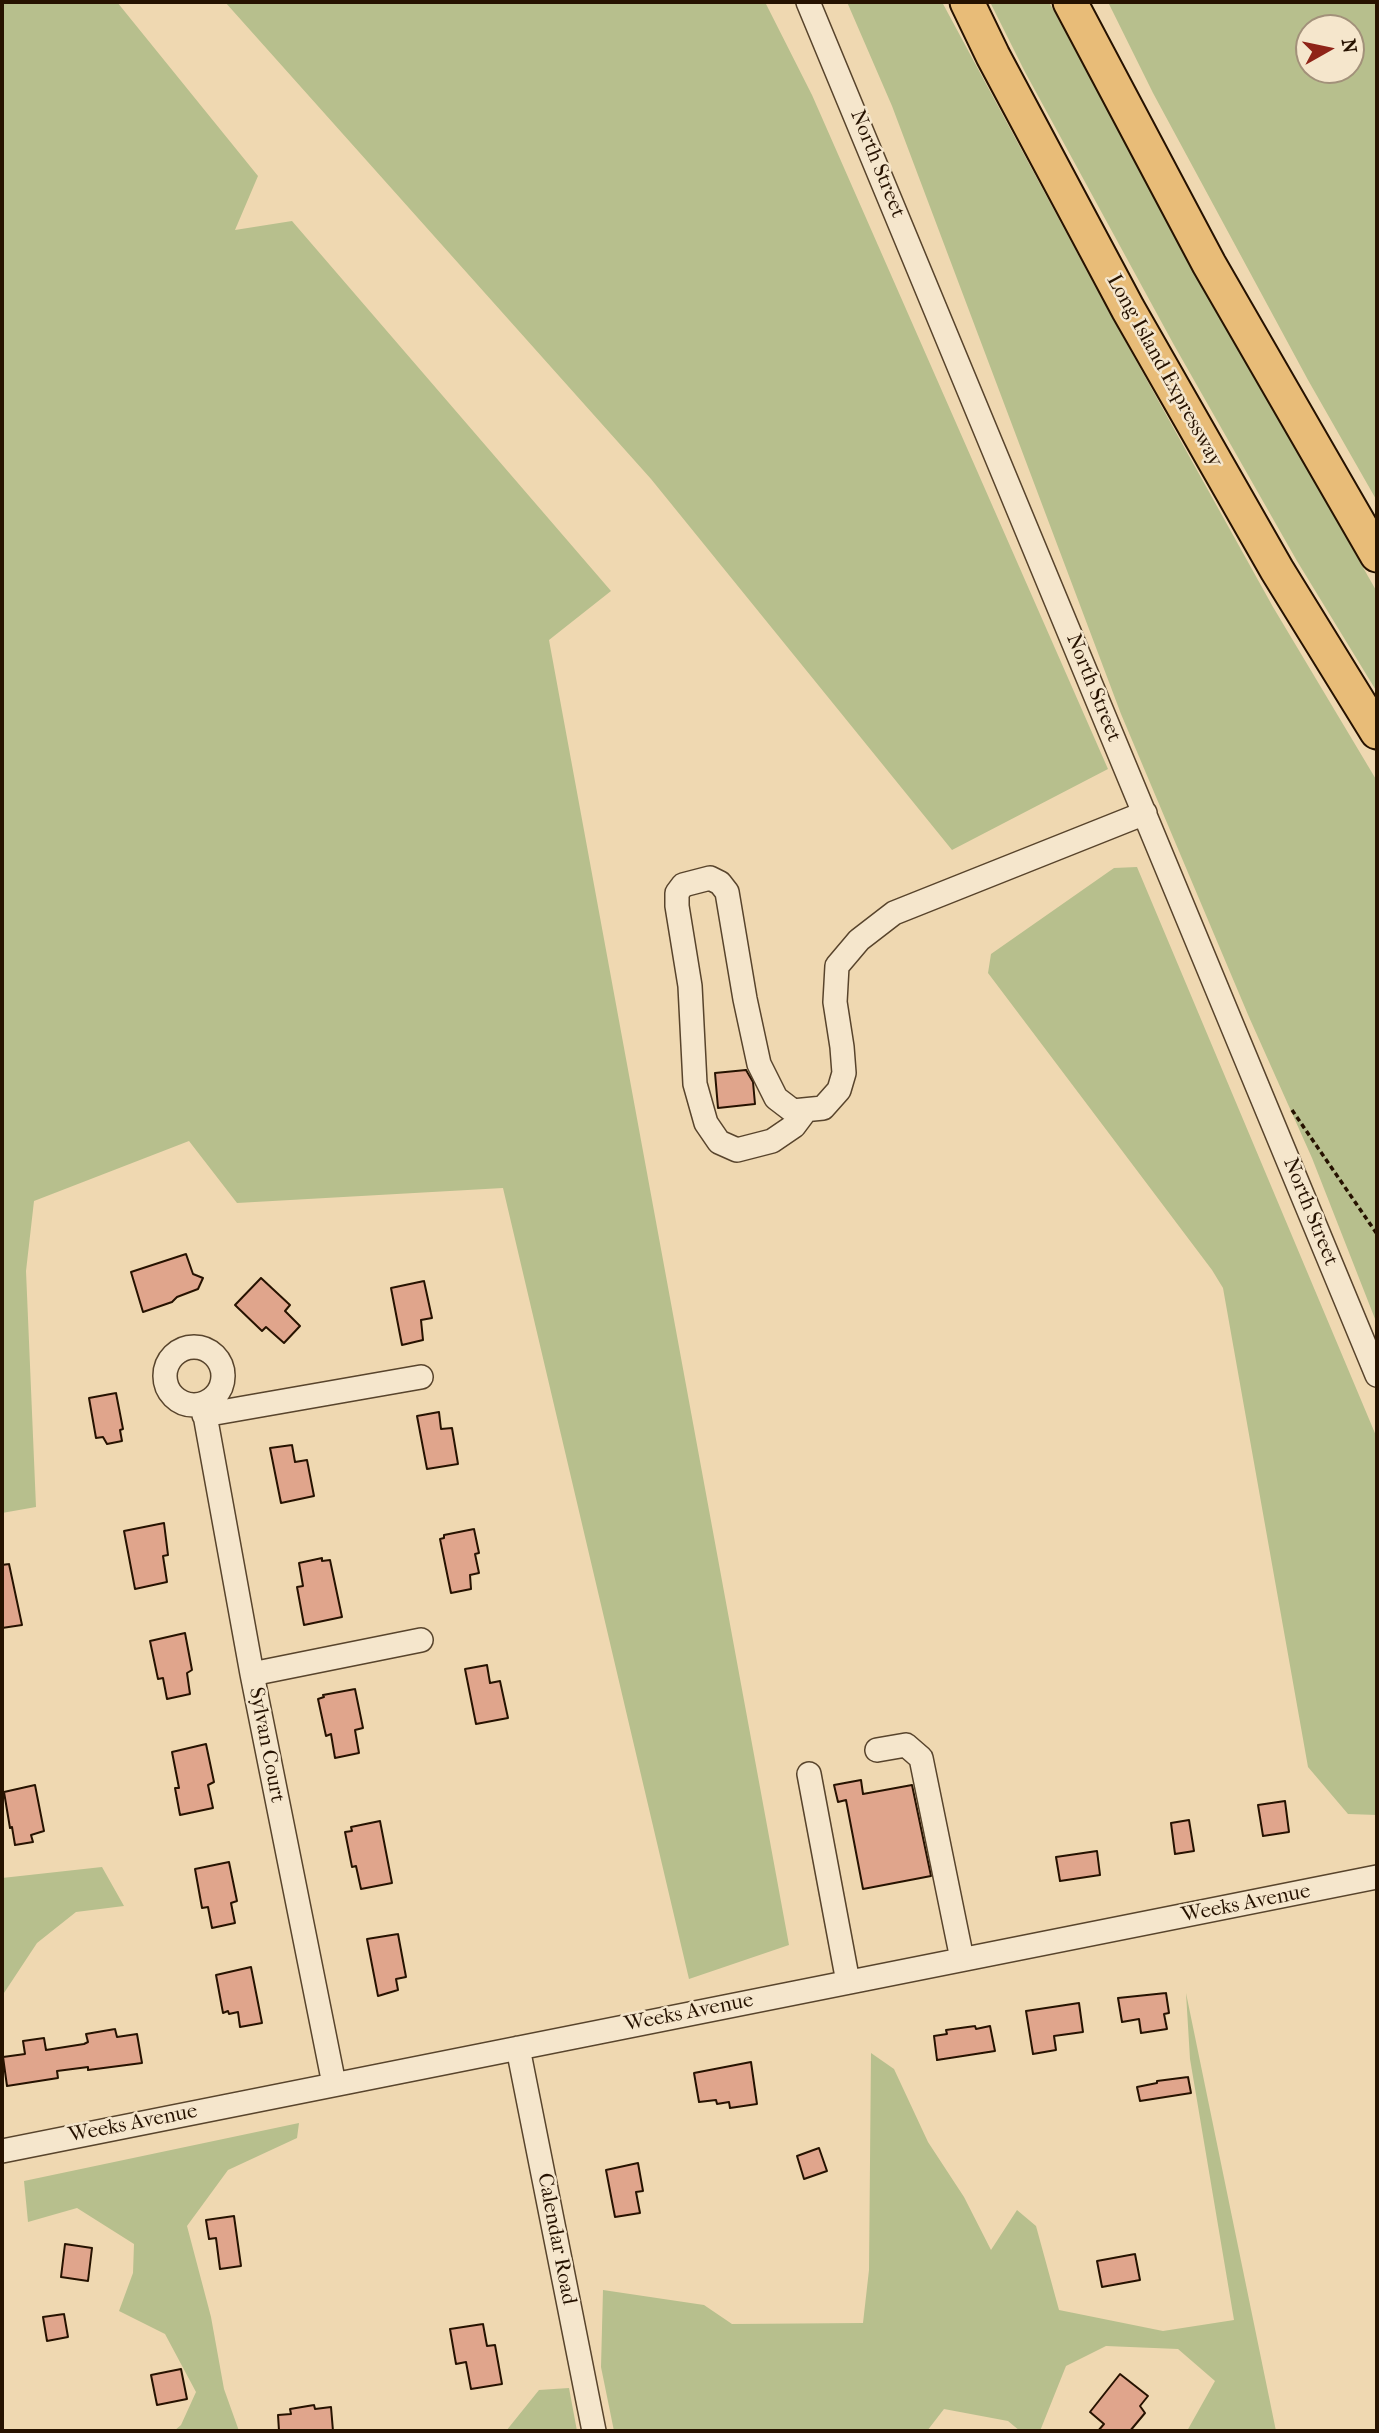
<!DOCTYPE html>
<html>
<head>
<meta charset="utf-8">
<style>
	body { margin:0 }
	#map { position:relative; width:1379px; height:2433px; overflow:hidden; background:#efd8b1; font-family:"IM FELL French Canon",serif }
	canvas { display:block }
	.frame { position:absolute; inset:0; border:4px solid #261200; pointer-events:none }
	.north { position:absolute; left:1295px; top:14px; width:70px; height:70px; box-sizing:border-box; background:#f5e6cc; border:2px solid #a2917a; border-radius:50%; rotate:81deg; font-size:19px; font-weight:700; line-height:28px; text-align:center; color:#261200 }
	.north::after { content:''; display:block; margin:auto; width:24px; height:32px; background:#8f2418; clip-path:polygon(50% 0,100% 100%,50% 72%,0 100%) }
</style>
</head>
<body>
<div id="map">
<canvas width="1379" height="2433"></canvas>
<div class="frame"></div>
<div class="north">N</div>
</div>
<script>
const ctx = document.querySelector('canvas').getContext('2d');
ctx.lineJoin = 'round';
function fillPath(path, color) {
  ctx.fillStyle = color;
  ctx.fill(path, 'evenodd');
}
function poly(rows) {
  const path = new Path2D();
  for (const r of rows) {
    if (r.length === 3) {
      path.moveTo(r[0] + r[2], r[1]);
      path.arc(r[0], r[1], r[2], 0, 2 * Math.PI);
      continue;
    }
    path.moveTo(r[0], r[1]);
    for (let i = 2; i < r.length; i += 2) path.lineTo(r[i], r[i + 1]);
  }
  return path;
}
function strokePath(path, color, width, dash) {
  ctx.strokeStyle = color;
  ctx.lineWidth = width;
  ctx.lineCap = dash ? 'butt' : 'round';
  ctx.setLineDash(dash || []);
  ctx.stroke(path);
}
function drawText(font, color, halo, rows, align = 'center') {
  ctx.font = font + ' "IM FELL French Canon",serif';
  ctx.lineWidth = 5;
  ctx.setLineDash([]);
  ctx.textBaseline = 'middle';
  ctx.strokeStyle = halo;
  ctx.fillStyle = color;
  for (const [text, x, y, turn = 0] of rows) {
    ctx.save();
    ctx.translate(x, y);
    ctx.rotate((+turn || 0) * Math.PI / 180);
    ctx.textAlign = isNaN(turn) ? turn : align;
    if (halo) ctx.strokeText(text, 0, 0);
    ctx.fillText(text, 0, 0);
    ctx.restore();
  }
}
fillPath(poly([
	[2,2,117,2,258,176,235,230,292,221,611,591,549,640,789,1945,689,1979,503,1188,237,1203,189,1141,34,1201,26,1271,36,1507,2,1513],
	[225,2,765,2,812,95,1108,769,952,850,651,479],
	[847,2,942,2,1103,301,1273,607,1377,781,1377,1324,1312,1158,1249,1017,1121,714,892,106],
	[990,2,1049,2,1195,272,1377,592,1377,692,1297,561,1174,345,1025,72],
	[1108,2,1377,2,1377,501,1308,380,1153,93],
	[1309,28,1351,28,1351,70,1309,70],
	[1137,867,1377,1438,1377,1815,1348,1814,1308,1767,1223,1288,1212,1270,988,973,991,954,1114,868],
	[102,1867,124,1906,76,1912,37,1943,2,1996,2,1878],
	[1186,1993,1276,2431,1187,2431,1215,2381,1178,2349,1106,2346,1066,2366,1040,2431,1020,2431,1008,2421,944,2409,927,2431,614,2431,601,2367,603,2290,704,2305,732,2324,863,2323,869,2270,871,2053,894,2069,928,2142,964,2197,991,2250,1017,2210,1036,2226,1059,2310,1163,2331,1234,2320,1190,2059],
	[299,2123,297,2138,228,2170,187,2226,211,2317,224,2389,239,2431,174,2431,181,2425,196,2392,165,2334,119,2311,133,2273,134,2244,77,2208,28,2222,24,2181],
	[569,2388,577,2431,506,2431,539,2390]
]), '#b7bf8d');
const building = poly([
	[746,1070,753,1082,755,1104,718,1108,715,1073,746,1070],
	[186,1254,193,1274,203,1278,198,1289,177,1297,172,1302,143,1312,131,1272,186,1254],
	[261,1278,290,1305,285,1311,300,1326,284,1343,266,1327,262,1331,235,1305,261,1278],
	[424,1281,432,1318,421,1320,423,1340,402,1345,391,1288,424,1281],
	[116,1393,123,1429,120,1430,122,1441,107,1444,103,1437,96,1438,89,1398,116,1393],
	[439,1412,441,1429,452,1428,458,1464,427,1469,417,1416,439,1412],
	[292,1445,295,1462,307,1460,314,1496,281,1503,270,1448,292,1445],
	[164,1523,168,1555,163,1556,167,1582,135,1589,124,1531,164,1523],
	[474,1529,479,1553,475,1554,479,1573,470,1575,471,1589,451,1593,440,1539,444,1538,444,1535,474,1529],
	[322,1558,322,1561,330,1560,342,1617,304,1625,297,1587,303,1586,299,1563,322,1558],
	[9,1564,22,1625,2,1628,2,1565,9,1564],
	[185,1633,192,1670,187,1673,190,1694,167,1699,163,1678,158,1679,150,1641,185,1633],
	[487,1665,490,1683,500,1681,508,1718,476,1724,465,1669,487,1665],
	[355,1689,363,1728,355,1730,359,1753,335,1758,331,1734,326,1736,318,1699,324,1697,323,1695,355,1689],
	[206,1744,214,1782,208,1785,213,1808,180,1815,175,1788,179,1788,172,1752,206,1744],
	[861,1780,863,1794,912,1785,931,1876,863,1889,846,1800,838,1802,834,1785,861,1780],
	[35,1785,44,1831,31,1835,33,1842,15,1845,12,1827,10,1828,4,1792,35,1785],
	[1285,1801,1289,1832,1263,1836,1258,1805,1285,1801],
	[1189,1820,1194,1851,1175,1854,1171,1823,1189,1820],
	[380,1821,392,1883,361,1889,356,1866,352,1867,345,1832,352,1831,351,1827,380,1821],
	[1097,1851,1100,1875,1060,1881,1056,1857,1097,1851],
	[229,1862,237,1901,231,1903,235,1923,212,1928,208,1907,202,1908,195,1869,229,1862],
	[398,1934,406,1977,396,1979,398,1990,378,1996,367,1939,398,1934],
	[251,1967,262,2023,240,2027,238,2012,229,2014,228,2011,223,2013,216,1975,251,1967],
	[1166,1993,1169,2013,1164,2014,1167,2029,1141,2033,1139,2019,1122,2022,1118,1998,1166,1993],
	[1079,2003,1083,2032,1054,2036,1056,2050,1033,2054,1026,2011,1079,2003],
	[975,2026,976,2029,990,2026,995,2051,937,2060,934,2036,947,2034,946,2030,975,2026],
	[115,2029,117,2037,137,2034,142,2063,88,2070,88,2067,57,2071,58,2078,7,2086,3,2057,25,2054,23,2041,44,2038,46,2050,84,2044,88,2042,86,2034,115,2029],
	[751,2062,757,2104,730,2108,729,2102,717,2104,716,2100,699,2102,694,2073,751,2062],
	[1188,2077,1191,2093,1140,2101,1137,2087,1157,2083,1157,2081,1188,2077],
	[819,2148,827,2171,804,2179,797,2156,819,2148],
	[638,2163,643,2191,636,2192,640,2213,615,2217,606,2170,638,2163],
	[234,2216,241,2266,220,2269,216,2238,209,2239,206,2220,234,2216],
	[65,2244,92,2248,88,2281,61,2277,65,2244],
	[1135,2254,1140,2280,1102,2287,1097,2261,1135,2254],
	[64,2314,68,2337,47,2341,43,2317,64,2314],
	[483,2324,487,2346,495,2345,502,2384,471,2389,466,2362,456,2364,450,2329,483,2324],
	[181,2369,187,2399,157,2405,151,2375,181,2369],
	[1120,2374,1148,2396,1140,2406,1145,2413,1130,2431,1098,2431,1104,2424,1090,2412,1120,2374],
	[314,2405,315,2409,331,2407,333,2431,279,2431,278,2415,291,2414,290,2409,314,2405]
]);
fillPath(building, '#e0a58c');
strokePath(building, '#261200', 2);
const minor = poly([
	[808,2,1377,1375],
	[806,1110,794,1126,772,1141,737,1150,719,1142,706,1123,695,1084,690,986,677,906,677,893,683,885,710,878,720,883,727,892,745,999,759,1064,776,1098,793,1111,823,1108,839,1090,844,1073,842,1047,835,1002,837,966,859,940,894,913,1145,813],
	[194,1376,29],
	[203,1404,252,1674,334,2084],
	[204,1415,421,1377],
	[252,1674,421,1640],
	[877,1750,906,1745,921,1758,962,1959],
	[809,1774,848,1982],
	[518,2048,594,2431],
	[2,2151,1377,1877]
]);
const highway = poly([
	[967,2,993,56,1128,309,1277,570,1377,732],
	[1070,2,1209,264,1377,555]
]);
strokePath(minor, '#58442c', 26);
strokePath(highway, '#261200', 37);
strokePath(poly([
	[1292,1110,1377,1234]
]), '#261200', 3.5, [5, 3.5]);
strokePath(minor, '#f5e6cc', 23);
strokePath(highway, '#e8bc78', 33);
drawText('21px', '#261200', '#f5e6cc', [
	["North Street",877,164,68],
	["Long Island Expressway",1164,371,61],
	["North Street",1093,688,68],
	["North Street",1310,1212,68],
	["Sylvan Court",266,1745,79],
	["Weeks Avenue",1246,1904,-11],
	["Weeks Avenue",689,2013,-11],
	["Weeks Avenue",133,2124,-11],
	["Calendar Road",556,2239,79]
]);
</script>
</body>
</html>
